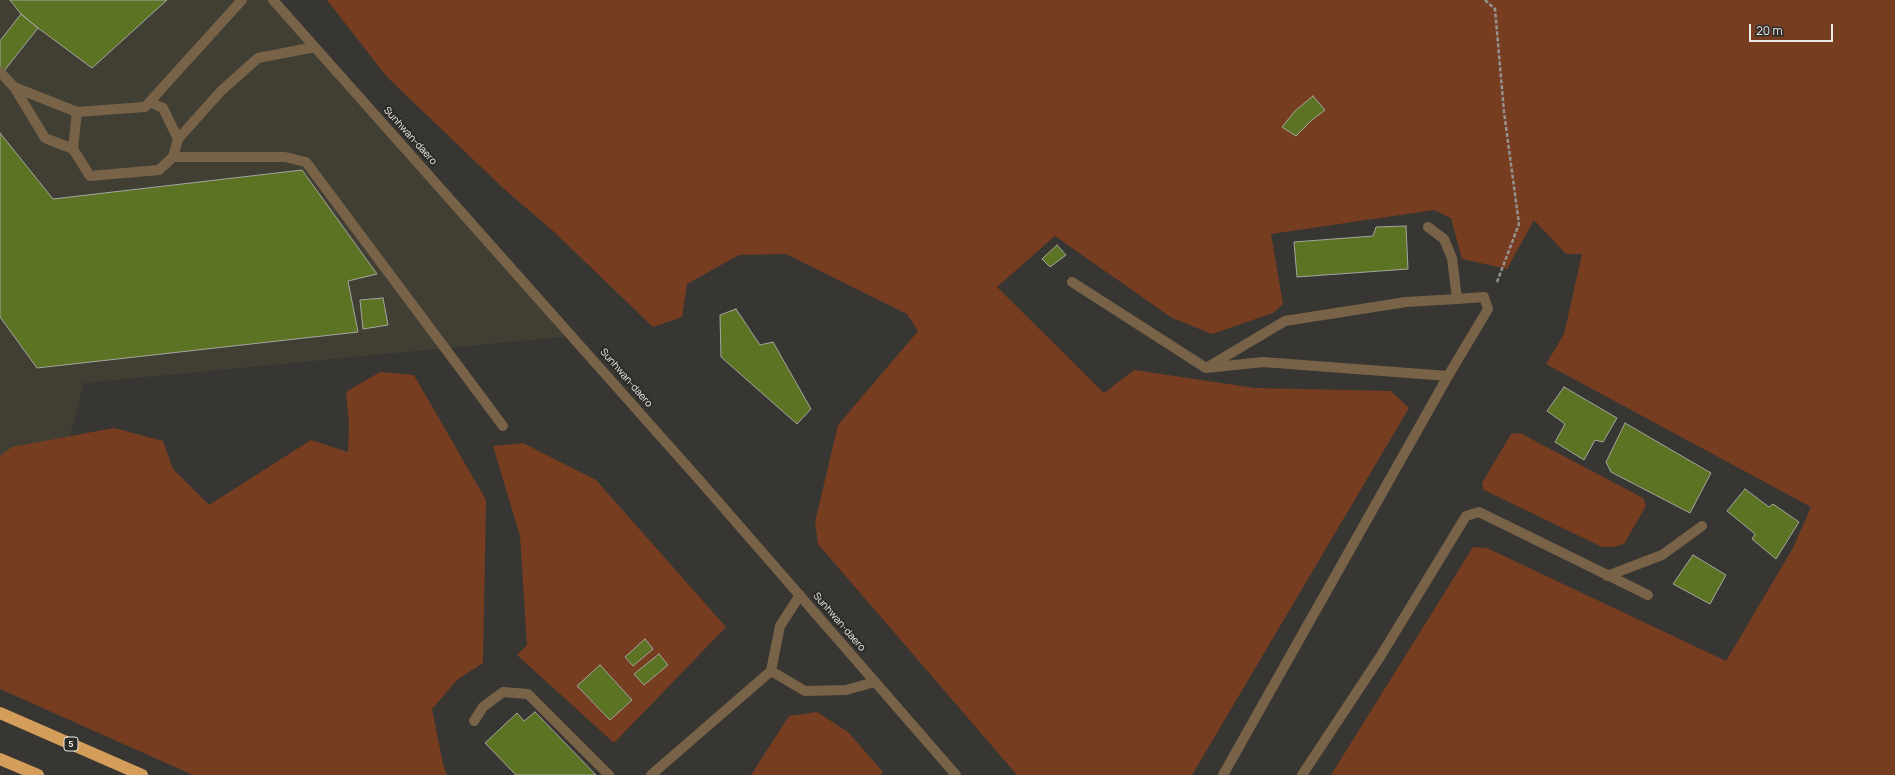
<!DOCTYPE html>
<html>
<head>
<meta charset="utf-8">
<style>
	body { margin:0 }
	#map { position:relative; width:1895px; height:775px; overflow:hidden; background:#373632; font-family:Manrope,sans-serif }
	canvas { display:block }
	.scale { position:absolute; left:1749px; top:24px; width:84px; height:18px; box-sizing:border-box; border:2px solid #ebeae7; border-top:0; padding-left:5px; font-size:12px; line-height:14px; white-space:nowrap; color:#ebeae7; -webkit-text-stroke:3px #2d2c28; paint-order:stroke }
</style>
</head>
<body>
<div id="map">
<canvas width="1895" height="775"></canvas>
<div class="scale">20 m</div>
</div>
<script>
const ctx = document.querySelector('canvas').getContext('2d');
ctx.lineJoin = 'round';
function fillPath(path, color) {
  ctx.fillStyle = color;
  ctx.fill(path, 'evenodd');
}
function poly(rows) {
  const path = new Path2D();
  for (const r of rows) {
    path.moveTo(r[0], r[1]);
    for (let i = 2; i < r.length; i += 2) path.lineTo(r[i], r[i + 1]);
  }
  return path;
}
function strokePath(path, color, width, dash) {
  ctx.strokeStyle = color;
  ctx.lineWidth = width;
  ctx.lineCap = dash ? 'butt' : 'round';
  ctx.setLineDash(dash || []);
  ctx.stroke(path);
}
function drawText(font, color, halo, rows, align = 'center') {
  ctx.font = font + ' Manrope,sans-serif';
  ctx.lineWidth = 4;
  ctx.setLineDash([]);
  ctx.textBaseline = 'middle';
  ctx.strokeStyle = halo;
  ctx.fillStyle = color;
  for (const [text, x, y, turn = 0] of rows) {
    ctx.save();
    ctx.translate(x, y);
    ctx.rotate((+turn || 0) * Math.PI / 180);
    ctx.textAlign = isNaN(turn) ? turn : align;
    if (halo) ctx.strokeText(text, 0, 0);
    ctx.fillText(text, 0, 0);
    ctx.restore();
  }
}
fillPath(poly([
	[0,0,273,0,572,336,84,383,41,544,0,539]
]), '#413f34');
fillPath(poly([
	[327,0,1895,0,1895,775,1331,775,1473,547,1487,548,1726,661,1793,548,1811,507,1546,364,1564,334,1582,254,1566,254,1534,220,1507,269,1462,259,1451,218,1434,210,1271,234,1283,304,1273,313,1212,334,1172,318,1055,236,997,287,1104,393,1134,370,1255,388,1391,391,1409,408,1192,775,1017,775,818,544,815,522,838,425,918,331,907,314,786,254,739,255,687,284,682,317,653,327,553,231,502,187,387,77],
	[380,372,414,375,486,500,483,663,458,679,432,709,443,764,447,775,193,775,0,689,0,456,12,447,114,428,163,441,173,469,209,505,311,440,348,452,349,424,346,392],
	[1520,433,1643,498,1646,506,1624,544,1613,547,1602,547,1484,490,1482,483,1511,434],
	[523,443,596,480,726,627,614,743,517,655,527,645,520,536,493,446],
	[817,712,848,732,883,772,880,775,751,775,789,716]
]), '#773d21');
const building = poly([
	[10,0,167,0,92,68,38,28,21,14,10,0],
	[21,14,38,28,0,76,0,41,21,14],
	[1313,96,1325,110,1312,120,1296,136,1282,127,1295,111,1313,96],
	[0,133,53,199,302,170,377,274,348,281,358,332,37,368,0,317,0,133],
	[1406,226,1408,269,1297,277,1294,242,1373,236,1376,227,1406,226],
	[1057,245,1066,255,1050,267,1042,259,1057,245],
	[383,298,388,325,363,329,360,300,383,298],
	[736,309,760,345,773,342,811,409,797,424,721,357,720,315,736,309],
	[1564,387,1617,418,1603,442,1595,440,1584,460,1555,442,1565,424,1547,411,1564,387],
	[1625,423,1711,473,1690,513,1611,472,1606,462,1625,423],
	[1745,489,1769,507,1773,504,1799,522,1776,559,1752,539,1755,534,1727,511,1745,489],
	[1693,555,1726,575,1710,604,1673,584,1693,555],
	[645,639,653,649,633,666,625,657,645,639],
	[659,654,668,665,644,685,634,674,659,654],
	[600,665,632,700,610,720,577,686,600,665],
	[535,712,596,775,516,775,485,743,517,713,524,721,535,712]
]);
fillPath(building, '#5d7324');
strokePath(building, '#a4a6a1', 1);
strokePath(poly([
	[1485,0,1495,9,1504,112,1519,224,1497,282]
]), '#949390', 2.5, [4, 2]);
strokePath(poly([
	[273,0,702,483,956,775],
	[0,72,14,87,77,112,145,107,242,0],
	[14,87,45,138,73,149],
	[77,112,73,149,90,176,159,170,173,157,178,139,163,108,150,102],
	[178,139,221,91,258,58,315,47],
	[173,157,285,157,306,162,503,426],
	[1428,227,1444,239,1452,258,1457,299],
	[1072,282,1206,368,1263,362,1448,376],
	[1206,368,1285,321,1406,302,1457,299,1484,297,1488,309,1448,376,1223,775],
	[1607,576,1662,555,1702,526],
	[771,671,805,691,846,690,875,682],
	[474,721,483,707,503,692,528,694,609,775],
	[651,775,771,671,780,626,800,595],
	[1302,775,1380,657,1466,516,1479,512,1648,595]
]), '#796348', 10);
strokePath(poly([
	[0,713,142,775],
	[0,759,38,775]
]), '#d49e5a', 12);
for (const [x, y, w] of [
	[71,744,14]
]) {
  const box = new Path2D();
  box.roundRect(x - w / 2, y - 7, w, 14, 3);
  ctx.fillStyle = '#2d2c28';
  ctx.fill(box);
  strokePath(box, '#ebeae7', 1);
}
drawText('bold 9px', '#ebeae7', null, [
	["5",71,744]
]);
drawText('10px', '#ebeae7', '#2d2c28', [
	["Sunhwan-daero",410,136,48],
	["Sunhwan-daero",626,378,49],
	["Sunhwan-daero",839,622,49]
]);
</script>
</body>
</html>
